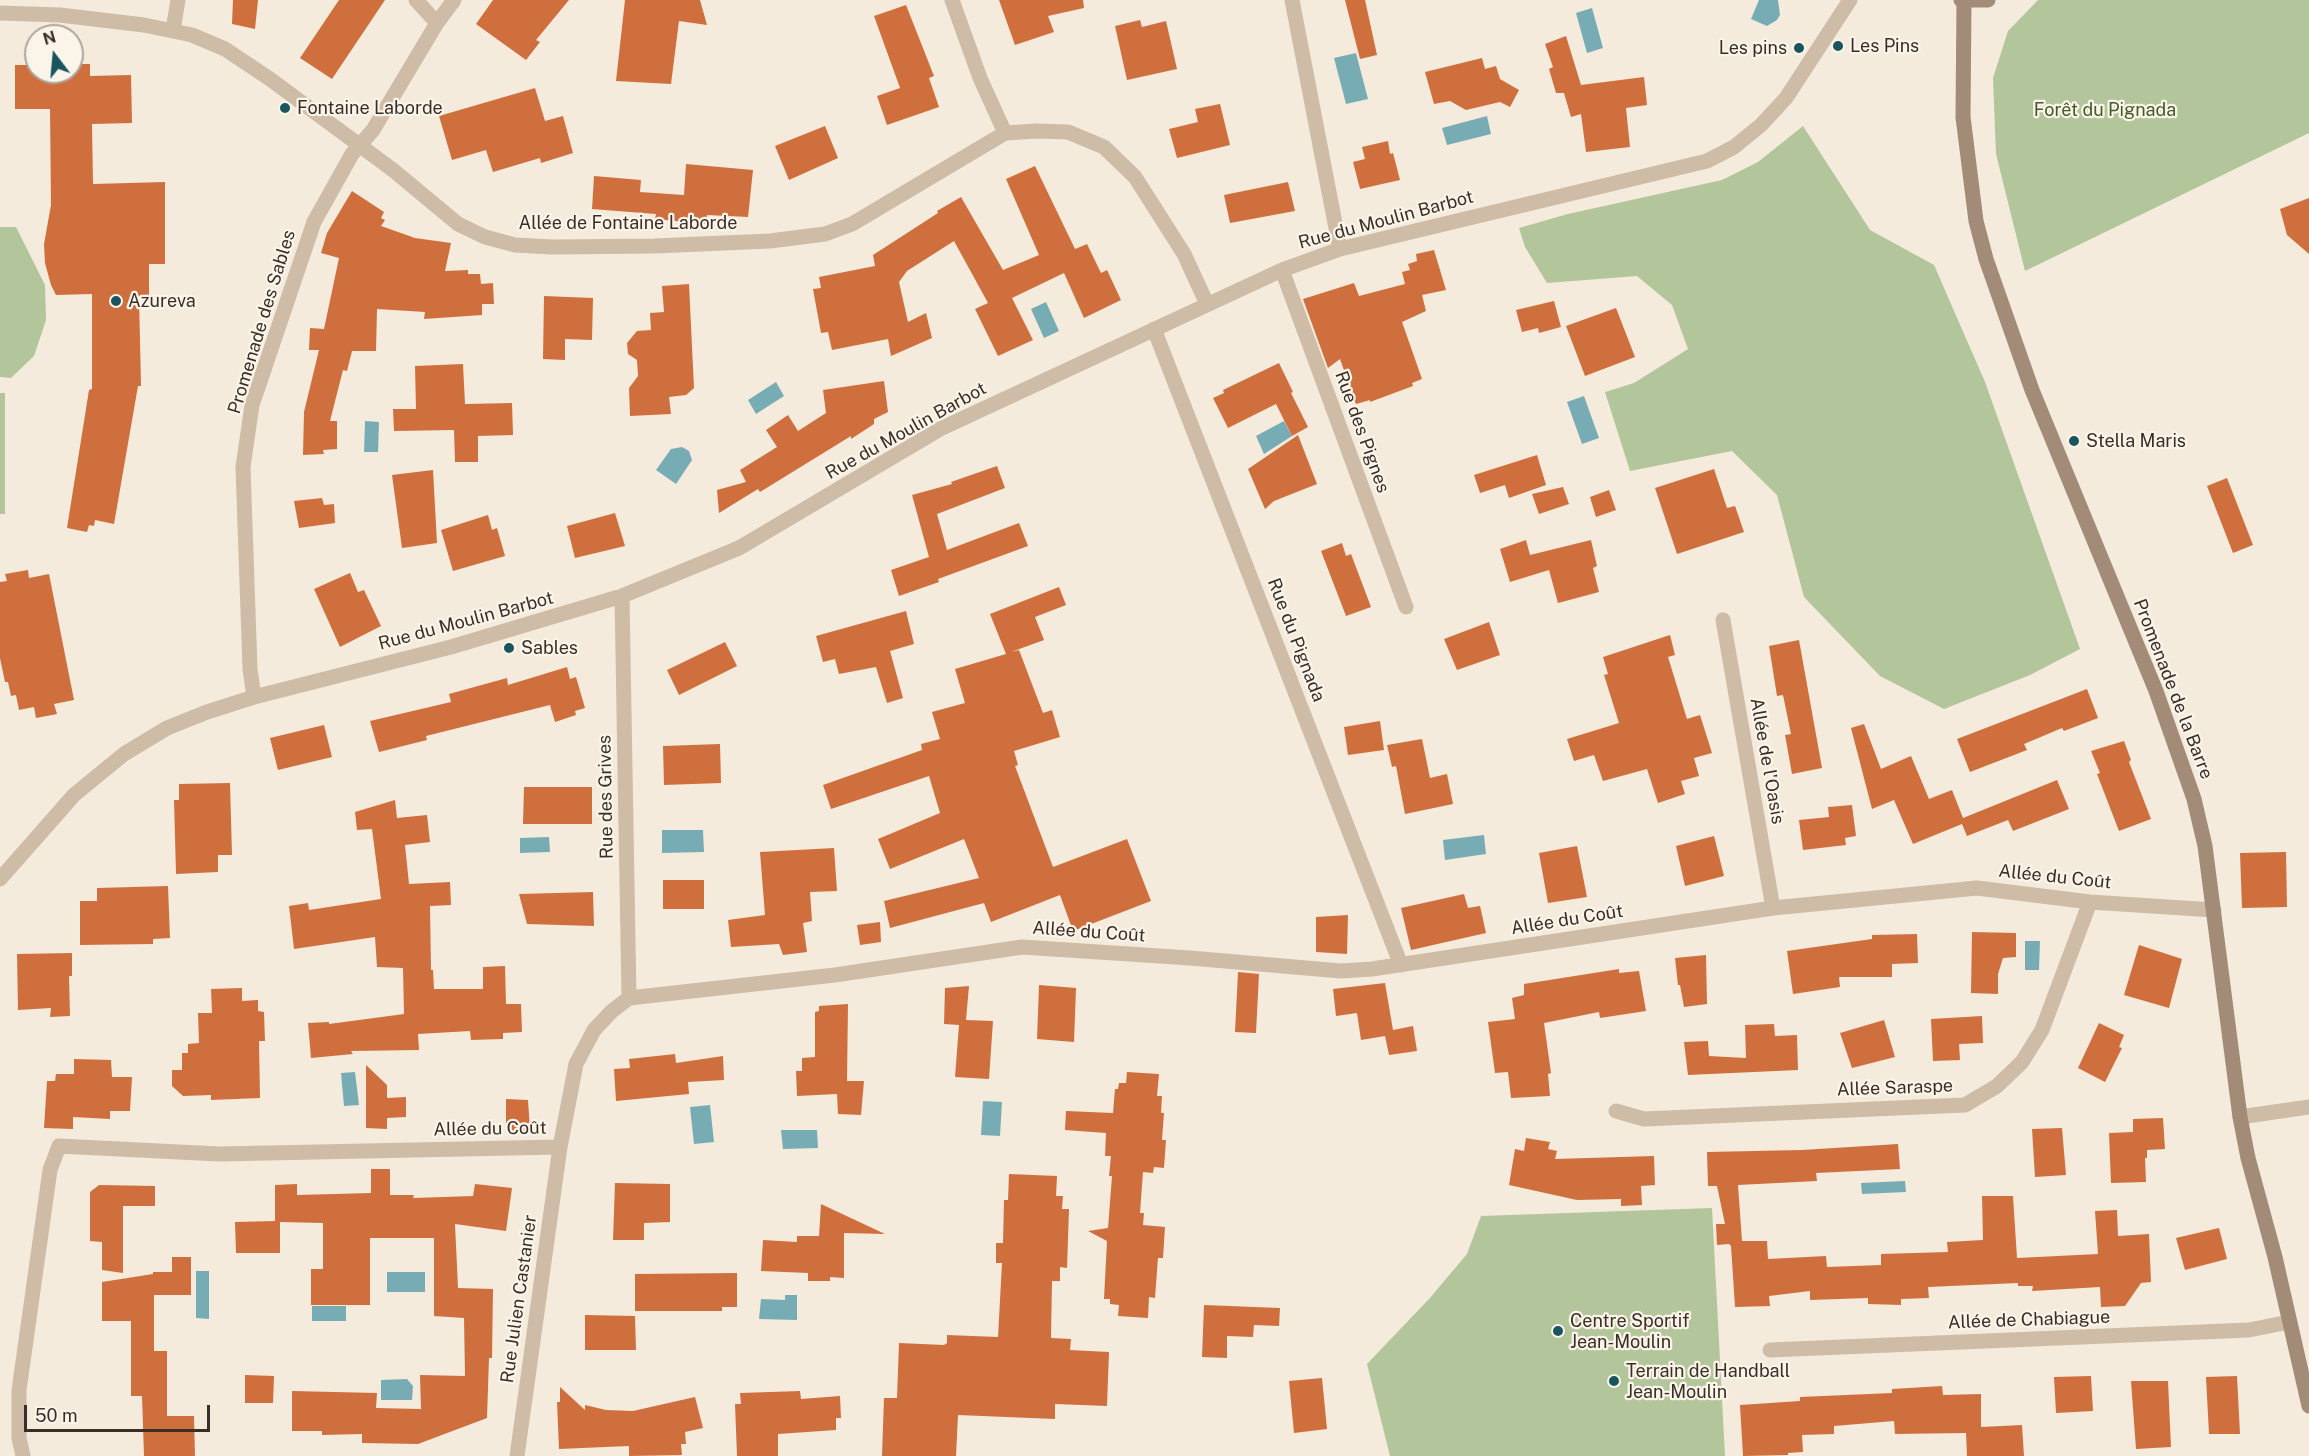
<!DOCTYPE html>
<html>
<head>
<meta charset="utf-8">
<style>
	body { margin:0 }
	#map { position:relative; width:2309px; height:1456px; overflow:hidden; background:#f4ebdc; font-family:"Public Sans",sans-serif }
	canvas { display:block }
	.north { position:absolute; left:24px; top:24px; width:60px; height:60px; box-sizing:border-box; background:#fbf4e9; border:2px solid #ada59c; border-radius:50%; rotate:344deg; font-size:16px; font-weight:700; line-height:24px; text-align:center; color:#392f28 }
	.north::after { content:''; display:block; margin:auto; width:21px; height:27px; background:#19545f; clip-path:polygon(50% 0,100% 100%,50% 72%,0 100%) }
	.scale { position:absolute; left:24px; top:1405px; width:186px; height:27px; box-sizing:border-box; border:3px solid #392f28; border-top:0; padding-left:8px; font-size:18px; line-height:21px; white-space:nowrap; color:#392f28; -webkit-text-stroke:4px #fbf4e9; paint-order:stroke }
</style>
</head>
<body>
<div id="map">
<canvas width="2309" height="1456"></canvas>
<div class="north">N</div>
<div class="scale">50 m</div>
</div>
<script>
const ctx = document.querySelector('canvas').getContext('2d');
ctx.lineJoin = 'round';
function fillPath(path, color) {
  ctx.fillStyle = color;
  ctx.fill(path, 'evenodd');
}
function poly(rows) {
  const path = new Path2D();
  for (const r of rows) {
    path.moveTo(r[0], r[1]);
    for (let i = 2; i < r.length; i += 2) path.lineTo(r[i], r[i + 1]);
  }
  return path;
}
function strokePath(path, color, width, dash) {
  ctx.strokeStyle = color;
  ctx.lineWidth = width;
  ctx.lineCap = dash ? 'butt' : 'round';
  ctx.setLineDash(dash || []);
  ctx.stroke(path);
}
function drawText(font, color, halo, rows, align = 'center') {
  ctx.font = font + ' "Public Sans",sans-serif';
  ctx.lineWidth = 4.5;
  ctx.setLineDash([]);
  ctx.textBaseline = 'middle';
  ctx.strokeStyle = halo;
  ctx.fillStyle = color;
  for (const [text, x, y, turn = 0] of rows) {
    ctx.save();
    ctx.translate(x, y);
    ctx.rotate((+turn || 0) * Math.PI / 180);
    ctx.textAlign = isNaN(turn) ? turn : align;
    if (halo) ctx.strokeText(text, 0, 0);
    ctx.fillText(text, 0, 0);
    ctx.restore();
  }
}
fillPath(poly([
	[2038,0,2309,0,2309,133,2025,271,1996,154,1993,78,2008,31],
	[1803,126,1870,230,1934,265,1985,382,2080,649,2030,675,1944,709,1880,676,1804,597,1777,495,1732,451,1630,471,1605,392,1634,383,1688,349,1672,305,1637,276,1547,283,1525,247,1519,228,1568,214,1722,180,1758,162],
	[0,227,16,227,45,285,46,320,34,356,11,378,0,377],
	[0,393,5,393,5,514,0,514],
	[1712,1208,1725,1456,1390,1456,1367,1364,1429,1299,1467,1254,1481,1216]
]), '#b3c59a');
fillPath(poly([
	[1759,0,1778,0,1780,15,1777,20,1767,26,1751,19],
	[1592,8,1603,48,1587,53,1576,13],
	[1356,53,1368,99,1346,104,1334,58],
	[1487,116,1491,134,1447,145,1442,128],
	[1046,302,1059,331,1044,338,1031,309],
	[776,382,784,396,756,414,748,400],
	[1584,396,1599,438,1582,444,1567,402],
	[365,421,379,422,378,452,364,452],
	[1284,421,1292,436,1264,454,1256,436],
	[682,447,689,451,692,460,676,484,656,470,671,449],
	[662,830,703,830,704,852,662,853],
	[1484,835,1486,854,1445,860,1443,840],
	[549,837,550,852,520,853,520,838],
	[2025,941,2040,941,2039,970,2025,970],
	[355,1072,359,1105,344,1106,341,1073],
	[983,1101,1002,1102,1000,1136,981,1135],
	[710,1105,714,1142,694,1144,690,1107],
	[781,1130,817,1130,818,1148,783,1149],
	[1905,1181,1906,1192,1862,1194,1861,1183],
	[196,1271,209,1271,209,1319,196,1318],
	[387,1272,425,1272,425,1292,387,1292],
	[785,1295,797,1295,797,1320,759,1319,761,1299,785,1300],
	[312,1306,346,1306,346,1321,312,1321],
	[407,1379,413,1386,412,1400,381,1400,381,1380]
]), '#78acb4');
fillPath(poly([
	[233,0,258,0,255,29,232,24],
	[339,0,385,0,332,79,300,58],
	[493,0,569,0,536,40,540,42,526,60,476,24],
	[625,0,700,0,707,25,679,21,671,84,616,81],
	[999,0,1083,0,1084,8,1048,16,1054,32,1015,45],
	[1345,0,1365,0,1377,55,1360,59],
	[906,5,934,76,929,78,939,107,887,125,877,96,900,88,874,16],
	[1140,20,1142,27,1166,21,1177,69,1127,80,1115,26],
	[1566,36,1581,85,1644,77,1647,105,1626,108,1630,147,1586,152,1581,114,1571,117,1564,93,1556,93,1549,69,1553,67,1545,44],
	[1482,58,1485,69,1496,66,1500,79,1519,90,1510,107,1500,102,1466,110,1450,101,1434,104,1425,72],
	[72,64,90,64,90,76,131,75,132,123,92,124,93,184,165,182,165,264,149,264,149,296,139,296,141,386,138,386,114,524,95,520,94,526,89,525,87,532,67,528,89,390,92,389,92,294,56,295,51,285,45,263,44,244,51,205,50,109,15,109,15,65,36,65,36,72,72,72],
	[535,88,545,121,563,116,573,153,541,163,540,158,493,172,486,150,452,160,439,116],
	[1220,104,1230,145,1177,158,1169,129,1198,122,1195,109],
	[825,126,838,158,789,180,775,146],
	[1388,141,1390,154,1393,153,1400,180,1360,189,1353,162,1365,159,1362,147],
	[686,164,753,170,748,217,707,215,706,224,655,219,656,214,592,209,594,176,641,180,640,192,684,195],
	[1035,166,1075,249,1087,244,1101,273,1107,270,1121,300,1084,318,1064,273,1012,298,1033,340,998,356,975,309,988,303,954,241,907,271,899,282,908,322,926,313,932,338,891,356,888,339,832,350,828,332,821,333,813,289,821,288,819,277,875,266,873,255,938,213,937,211,961,197,1003,270,1039,255,1006,179],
	[1288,182,1295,211,1230,223,1224,195],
	[352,191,384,212,381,218,385,220,381,226,415,238,451,243,445,271,468,270,468,274,480,274,481,284,493,283,494,304,482,304,482,315,424,319,425,312,377,309,376,351,352,351,347,371,343,370,330,421,337,421,337,449,323,450,324,454,303,455,304,412,319,350,309,350,310,328,324,329,339,258,321,253,327,233],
	[2309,198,2309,254,2287,235,2280,209],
	[1434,250,1446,290,1422,295,1426,311,1402,322,1422,379,1412,383,1413,386,1370,402,1370,400,1356,404,1340,359,1328,368,1303,299,1354,283,1359,296,1405,284,1402,272,1410,270,1408,264,1417,261,1416,254],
	[689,284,694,388,686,395,669,397,671,414,630,416,629,388,638,376,637,360,628,354,627,343,637,331,651,330,650,313,664,312,662,286],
	[544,296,593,298,592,340,565,339,565,360,543,359],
	[1554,301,1561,327,1539,333,1538,328,1522,332,1516,310],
	[1616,308,1635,357,1585,376,1566,326],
	[1279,363,1293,392,1291,393,1308,427,1292,436,1276,404,1228,428,1213,398,1224,393,1223,390],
	[463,364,465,404,512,403,513,435,478,436,478,462,455,462,454,430,394,431,393,409,416,409,415,366],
	[884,381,888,412,874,419,874,424,851,439,851,436,760,492,758,489,719,513,717,490,746,482,740,470,777,447,766,430,788,415,798,431,826,413,823,390],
	[1298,435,1317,484,1274,501,1265,509,1248,469],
	[1537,455,1546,485,1509,498,1505,485,1480,493,1474,475],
	[997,466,1005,488,937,514,947,550,1019,523,1028,546,938,579,939,582,899,596,891,570,929,557,912,495,952,484,951,482],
	[1714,469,1727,508,1735,506,1744,532,1677,554,1655,488],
	[433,470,437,543,402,548,392,475],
	[2227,478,2253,545,2233,553,2207,486],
	[1563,487,1569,504,1539,514,1532,494],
	[1609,490,1616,510,1596,517,1590,497],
	[322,498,324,505,334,504,335,523,299,528,294,501],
	[615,513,625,546,575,558,567,526],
	[488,515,492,530,497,528,505,556,453,571,441,530],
	[1526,540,1530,555,1591,540,1597,566,1593,568,1599,592,1558,603,1549,570,1510,582,1500,549],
	[1342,543,1346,556,1351,554,1371,607,1346,616,1321,551],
	[28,570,29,578,49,574,74,700,54,704,57,714,36,718,34,707,19,710,16,695,11,696,8,682,5,682,0,658,0,582,7,581,5,574],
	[350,573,358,592,364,590,381,626,340,647,314,589],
	[1059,587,1066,605,1035,617,1044,640,1011,652,1019,650,1043,713,1052,710,1060,737,1014,751,1018,765,1015,766,1053,867,1127,839,1151,901,1073,931,1060,895,991,922,984,903,890,928,884,901,979,878,964,839,890,869,878,839,940,813,929,776,831,809,823,785,922,750,921,744,940,739,932,712,965,703,955,669,1006,654,990,614],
	[906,611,914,644,890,651,903,698,887,703,876,667,839,674,835,659,823,662,816,636],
	[1489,622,1500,655,1457,670,1444,639],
	[1670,635,1675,655,1668,657,1687,719,1700,715,1712,753,1694,758,1699,776,1681,781,1685,794,1658,803,1647,769,1603,781,1594,755,1574,761,1567,739,1619,723,1604,675,1608,674,1603,657],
	[1799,640,1822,768,1792,774,1785,735,1791,734,1783,695,1777,696,1769,646],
	[725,642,737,666,679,695,667,670],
	[567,667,570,679,576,677,585,708,575,711,576,715,555,722,550,705,426,736,427,740,379,752,370,721,451,702,449,694,507,678,508,685],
	[2087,689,2098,718,2064,731,2062,728,2024,744,2027,750,1970,772,1957,739],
	[1380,721,1384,750,1348,755,1344,727],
	[1864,724,1881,769,1911,756,1929,799,1952,790,1963,818,2057,780,2069,809,2013,831,2008,820,1967,836,1962,824,1913,844,1894,800,1872,809,1851,728],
	[324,725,332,757,278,770,270,738],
	[1422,739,1430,778,1447,774,1453,804,1405,814,1396,766,1392,767,1387,745],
	[2124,741,2131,760,2129,762,2151,819,2119,831,2097,774,2100,773,2091,751],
	[720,744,721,783,664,785,663,746],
	[230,783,232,855,218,855,218,872,176,874,174,800,179,800,179,784],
	[524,787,592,787,592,824,523,824],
	[395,800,397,818,427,815,430,842,405,845,409,884,450,882,451,905,430,906,431,970,433,970,434,989,483,989,483,967,505,966,506,1004,521,1004,522,1032,503,1033,503,1039,471,1040,470,1031,418,1034,419,1050,351,1051,353,1054,311,1058,308,1023,329,1022,329,1024,404,1014,403,968,377,967,375,937,294,949,289,906,308,903,309,910,381,899,372,829,357,830,355,812],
	[1852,805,1856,836,1845,838,1846,845,1803,850,1799,820,1829,817,1828,807],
	[1714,836,1724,876,1685,886,1676,846],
	[1577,846,1587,897,1548,903,1539,853],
	[834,848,837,891,810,892,812,921,803,923,807,952,783,955,779,944,731,947,728,920,765,915,760,852],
	[2286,852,2287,907,2242,908,2240,853],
	[663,880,704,880,704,909,663,909],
	[168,886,170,938,153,939,153,944,80,945,80,901,97,901,97,888],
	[593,892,594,926,527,924,519,894],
	[1464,894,1468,908,1480,906,1486,933,1411,950,1401,908],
	[1348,915,1347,954,1316,952,1316,917],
	[880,922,881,942,860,945,857,925],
	[1972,932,2016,933,2016,957,2003,958,1998,974,1998,994,1971,993],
	[1917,934,1918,963,1892,964,1892,977,1839,977,1840,987,1793,994,1787,951,1872,939,1872,935],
	[2139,945,2182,959,2169,1008,2124,995],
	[72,953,72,976,69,976,70,1016,50,1017,51,1008,18,1010,17,954],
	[1706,955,1707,1004,1684,1007,1680,985,1678,985,1675,958],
	[1619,969,1619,973,1639,971,1646,1011,1600,1018,1599,1012,1544,1023,1551,1073,1548,1074,1550,1096,1511,1098,1508,1072,1495,1073,1488,1022,1515,1019,1512,998,1524,995,1524,984],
	[1238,972,1259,974,1256,1033,1235,1032],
	[1385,983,1393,1030,1413,1026,1417,1051,1389,1055,1385,1036,1361,1040,1357,1013,1336,1016,1333,989],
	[1039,985,1076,988,1074,1042,1037,1039],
	[969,986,966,1020,993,1021,989,1079,955,1077,959,1025,944,1024,945,988],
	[242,988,242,1001,258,1000,258,1011,264,1012,265,1041,259,1041,260,1098,211,1100,211,1095,183,1096,172,1086,172,1070,182,1070,182,1053,188,1053,188,1044,199,1043,198,1013,212,1013,211,989],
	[848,1004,847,1081,864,1081,861,1115,838,1114,837,1094,797,1096,796,1071,802,1071,802,1058,815,1057,815,1012,819,1011,819,1006],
	[1982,1016,1983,1043,1959,1044,1960,1060,1933,1061,1931,1019],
	[1884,1020,1895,1057,1852,1068,1840,1033],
	[2099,1023,2124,1035,2119,1047,2122,1048,2105,1082,2078,1068],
	[1774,1024,1775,1036,1797,1035,1798,1070,1688,1075,1684,1042,1708,1041,1709,1056,1746,1058,1745,1025],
	[675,1054,676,1063,723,1056,724,1080,688,1082,689,1094,616,1101,614,1069,630,1068,629,1059],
	[74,1059,111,1060,112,1077,132,1077,130,1111,110,1111,110,1119,73,1117,73,1129,44,1128,47,1081,55,1081,56,1074,74,1074],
	[366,1065,387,1085,387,1098,406,1097,406,1117,387,1118,387,1129,366,1128],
	[1127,1072,1159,1074,1157,1096,1162,1096,1161,1113,1164,1113,1162,1140,1166,1140,1164,1168,1154,1167,1153,1173,1143,1172,1140,1213,1144,1213,1143,1225,1165,1227,1163,1258,1158,1258,1155,1298,1149,1297,1148,1318,1118,1316,1119,1305,1110,1304,1110,1299,1104,1299,1107,1241,1088,1231,1108,1228,1112,1176,1109,1176,1111,1156,1105,1156,1106,1133,1065,1130,1066,1111,1113,1113,1115,1089,1118,1089,1119,1083,1126,1083],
	[506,1099,528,1100,530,1130,506,1131],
	[2163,1118,2165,1149,2147,1150,2147,1158,2145,1158,2146,1182,2111,1183,2109,1133,2133,1132,2133,1119],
	[2062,1128,2066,1175,2035,1177,2032,1129],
	[1526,1138,1550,1142,1548,1149,1557,1151,1555,1159,1654,1156,1655,1185,1641,1186,1642,1205,1621,1206,1621,1199,1577,1200,1509,1185,1515,1149,1524,1151],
	[1898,1144,1900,1169,1816,1173,1817,1181,1738,1185,1742,1241,1767,1241,1768,1259,1826,1256,1827,1267,1881,1265,1881,1254,1948,1252,1947,1242,1983,1240,1982,1196,2013,1196,2017,1258,2098,1254,2095,1211,2117,1210,2118,1236,2149,1234,2151,1282,2141,1283,2125,1306,2101,1307,2100,1287,2032,1291,2033,1286,2018,1286,2018,1283,1928,1287,1929,1298,1901,1299,1901,1305,1868,1304,1868,1298,1810,1300,1810,1291,1769,1296,1770,1306,1735,1307,1731,1246,1729,1244,1717,1245,1716,1224,1725,1224,1717,1186,1708,1186,1707,1152,1802,1150],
	[371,1169,390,1169,390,1195,414,1195,413,1198,473,1196,475,1184,512,1188,506,1231,455,1224,458,1288,493,1289,492,1358,489,1358,487,1418,418,1444,362,1443,362,1434,322,1435,322,1431,292,1431,292,1391,377,1393,376,1408,421,1409,420,1375,465,1376,464,1318,434,1316,434,1238,370,1238,370,1305,311,1305,311,1269,323,1269,323,1223,280,1222,280,1253,236,1253,235,1222,275,1221,275,1185,297,1184,297,1195,371,1193],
	[1009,1174,1057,1176,1056,1196,1063,1196,1062,1209,1069,1209,1067,1268,1060,1267,1060,1281,1052,1281,1051,1338,1071,1339,1070,1350,1109,1352,1107,1406,1055,1404,1055,1419,958,1415,956,1456,882,1456,884,1398,897,1398,899,1343,944,1345,947,1343,947,1335,998,1337,1002,1263,996,1263,996,1243,1003,1243,1004,1200,1008,1200],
	[615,1183,670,1184,670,1222,644,1223,644,1240,613,1240],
	[99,1185,155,1186,155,1206,123,1206,123,1273,102,1270,102,1242,90,1241,90,1192],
	[821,1204,885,1234,844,1233,844,1278,830,1277,830,1281,808,1281,808,1273,761,1271,763,1240,797,1242,797,1236,819,1236],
	[2219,1228,2227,1259,2185,1270,2176,1238],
	[172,1257,191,1257,191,1295,154,1295,154,1351,167,1351,167,1416,194,1416,195,1456,144,1456,142,1396,131,1396,131,1321,102,1321,102,1282,153,1274,153,1272,172,1272],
	[737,1273,737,1307,722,1307,722,1311,635,1311,635,1274],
	[1204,1305,1280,1308,1279,1326,1254,1325,1253,1337,1227,1336,1227,1358,1202,1357],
	[585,1315,635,1316,636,1350,585,1350],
	[245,1375,274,1376,273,1403,245,1403],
	[2091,1376,2093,1411,2056,1413,2054,1377],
	[2237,1376,2240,1434,2209,1434,2206,1377],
	[1322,1378,1327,1429,1294,1433,1289,1381],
	[2131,1381,2168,1381,2171,1447,2136,1449],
	[1942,1386,1943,1395,1981,1394,1981,1427,2022,1425,2024,1456,1967,1456,1966,1433,1895,1434,1894,1421,1834,1426,1834,1434,1802,1435,1803,1452,1788,1453,1788,1455,1743,1456,1740,1405,1800,1401,1800,1397,1892,1393,1892,1389],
	[560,1387,585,1410,585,1405,606,1410,633,1411,695,1397,703,1428,685,1432,686,1444,681,1444,682,1455,629,1456,629,1446,559,1449,557,1402,560,1402],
	[800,1391,801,1399,840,1396,841,1418,836,1418,836,1430,778,1434,778,1456,737,1456,735,1404,741,1404,740,1393]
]), '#d06f3e');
strokePath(poly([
	[416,0,437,23],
	[952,0,980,78,1005,133],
	[1292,0,1340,249],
	[0,13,60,15,144,25,192,35,225,49,270,79,393,170,458,224,485,237,515,245,553,247,654,246,770,241,825,234,852,224,1005,133,1036,131,1068,132,1104,147,1135,177,1184,254,1207,304],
	[173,30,178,0],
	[1282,270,1406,607],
	[1154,329,1401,965],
	[622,596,629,998],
	[1723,620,1773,908],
	[254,697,250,669,243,467,252,405,314,222,352,154,373,130,437,23,454,0],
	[0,879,74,795,124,754,167,728,207,712,254,697,451,647,622,596,739,548,940,429,1282,270,1340,249,1707,161,1734,147,1761,125,1786,98,1850,0],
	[1616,1111,1644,1119,1965,1105,1997,1086,2022,1062,2042,1030,2090,902],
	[2240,1117,2309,1107],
	[1770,1350,2249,1330,2289,1322],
	[23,1456,19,1438,19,1390,50,1170,59,1146,219,1154,560,1147,576,1064,594,1030,612,1011,629,998,835,975,1022,947,1190,958,1341,971,1372,969,1773,908,1977,888,2090,902,2214,910],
	[517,1456,560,1147]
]), '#cebca6', 15);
strokePath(poly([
	[1961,0,1988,0],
	[1964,1,1963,117,1976,221,1986,259,2032,390,2156,691,2194,799,2205,846,2240,1117,2248,1158,2275,1257,2309,1406]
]), '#a28b77', 15);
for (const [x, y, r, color] of [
	[1838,46,6,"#19545f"],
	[1799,48,6,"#19545f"],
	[285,108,6,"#19545f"],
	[116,301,6,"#19545f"],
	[2074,441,6,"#19545f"],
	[509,648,6,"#19545f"],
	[1558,1331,6,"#19545f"],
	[1614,1381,6,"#19545f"]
]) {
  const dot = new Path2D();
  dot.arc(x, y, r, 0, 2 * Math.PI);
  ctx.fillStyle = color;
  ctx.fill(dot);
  strokePath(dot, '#fbf4e9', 2);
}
drawText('18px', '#392f28', '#fbf4e9', [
	["Les Pins",1850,46],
	["Les pins",1787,48,"right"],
	["Fontaine Laborde",297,108],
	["Azureva",128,301],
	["Stella Maris",2086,441],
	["Sables",521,648],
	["Centre Sportif",1570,1321],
	["Jean-Moulin",1570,1342],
	["Terrain de Handball",1626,1371],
	["Jean-Moulin",1626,1392]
], 'left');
drawText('18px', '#445a29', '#fbf4e9', [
	["Forêt du Pignada",2105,110]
]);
drawText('18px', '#392f28', '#fbf4e9', [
	["Rue du Moulin Barbot",1386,220,-15],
	["Allée de Fontaine Laborde",628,223],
	["Promenade des Sables",262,322,-73],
	["Rue du Moulin Barbot",906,431,-29],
	["Rue des Pignes",1362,432,70],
	["Rue du Moulin Barbot",466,621,-15],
	["Rue du Pignada",1296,640,69],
	["Promenade de la Barre",2173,689,69],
	["Allée de l'Oasis",1767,761,80],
	["Rue des Grives",606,797,-91],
	["Allée du Coût",2055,877,6],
	["Allée du Coût",1567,920,-9],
	["Allée du Coût",1089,932,4],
	["Allée Saraspe",1895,1088,-2],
	["Allée du Coût",490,1129,-1],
	["Rue Julien Castanier",519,1299,-82],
	["Allée de Chabiague",2029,1320,-2]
]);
</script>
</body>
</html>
